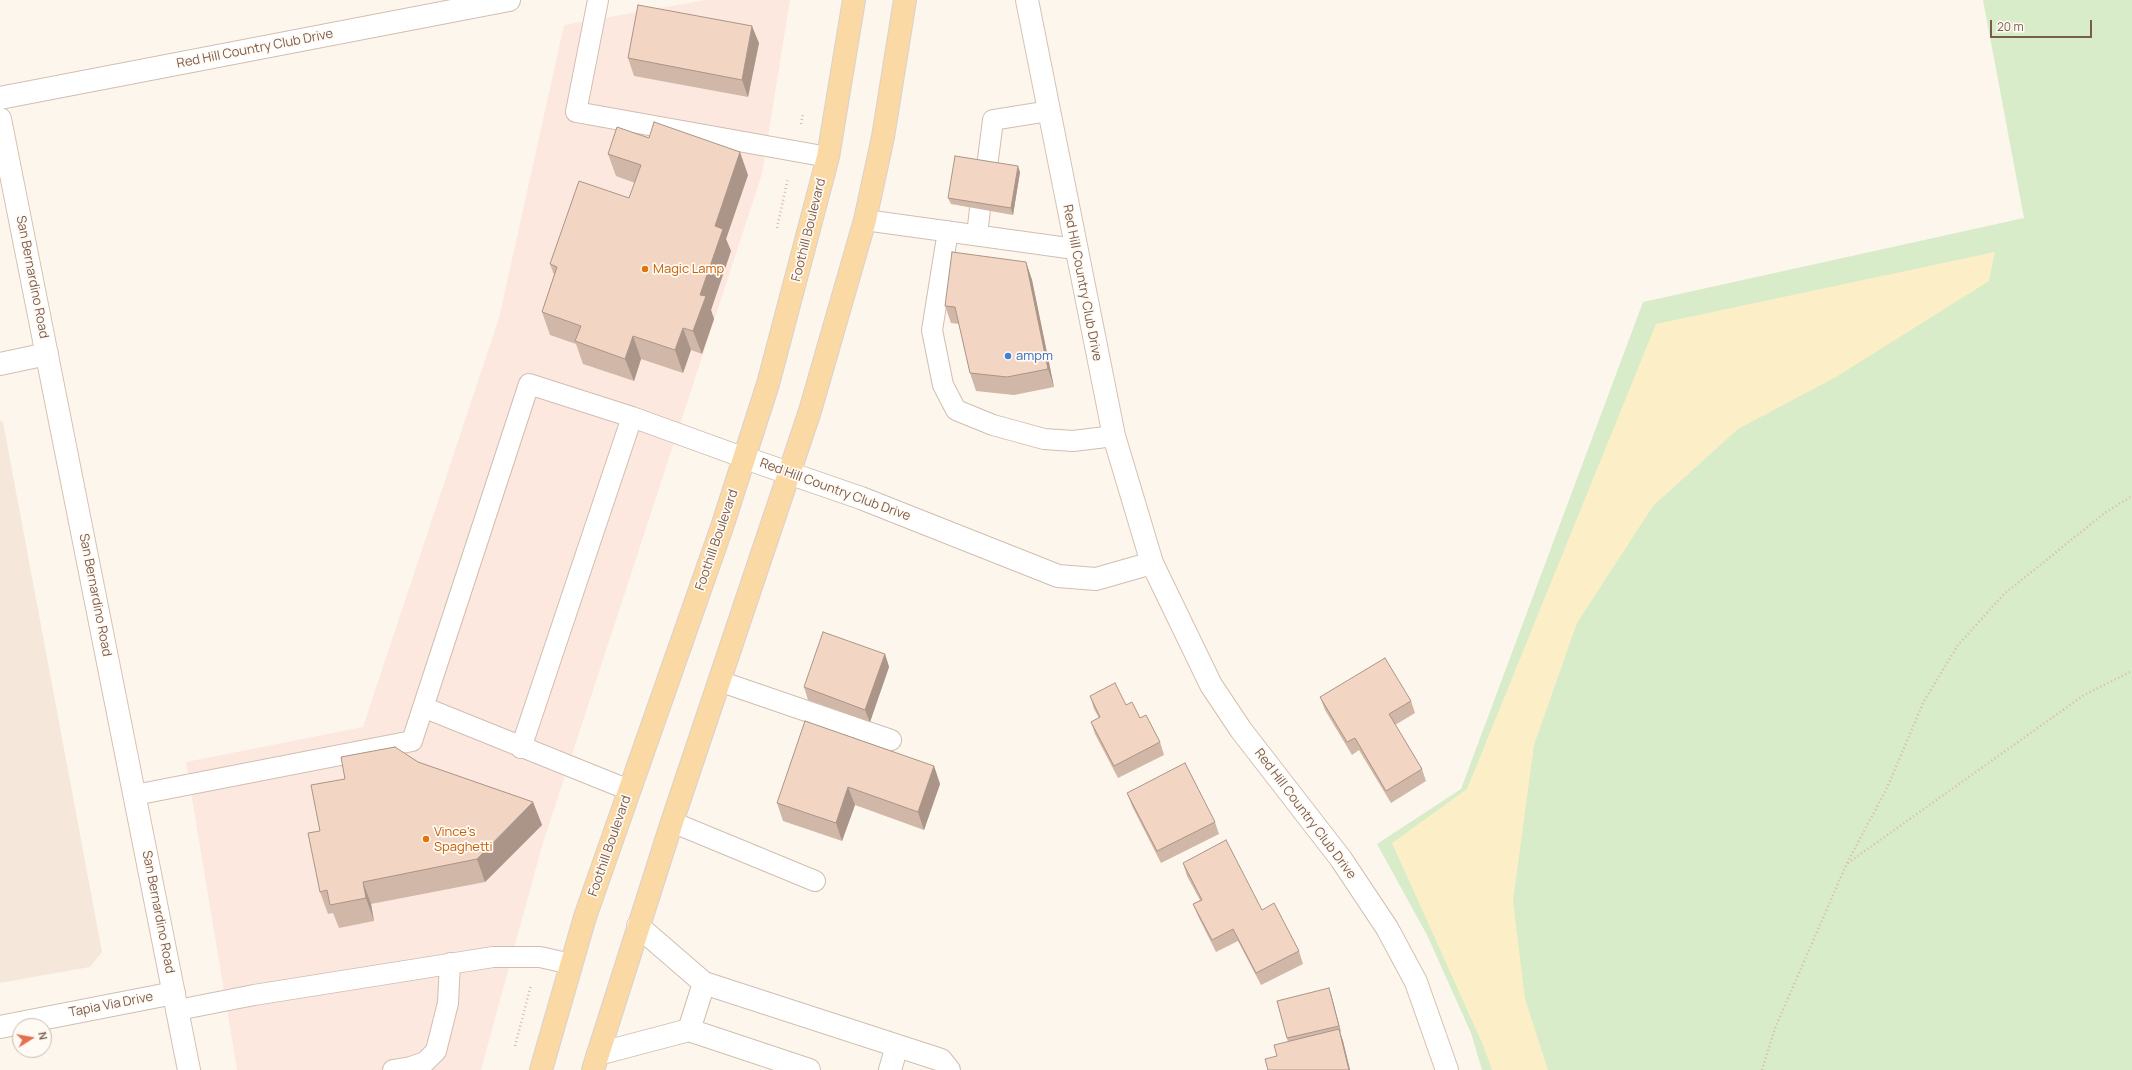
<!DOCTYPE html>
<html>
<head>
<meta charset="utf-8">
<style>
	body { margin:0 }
	#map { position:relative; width:2132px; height:1070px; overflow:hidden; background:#fdf6ec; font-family:Manrope,sans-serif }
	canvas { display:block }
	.north { position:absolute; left:12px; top:1018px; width:40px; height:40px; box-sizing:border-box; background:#fffaf3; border:1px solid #cabbb1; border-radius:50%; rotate:79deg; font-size:11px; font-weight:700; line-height:16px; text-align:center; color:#7a5c4d }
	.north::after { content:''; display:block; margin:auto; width:14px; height:18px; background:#e76f51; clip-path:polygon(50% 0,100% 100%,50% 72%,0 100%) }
	.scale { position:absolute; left:1990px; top:20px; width:102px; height:18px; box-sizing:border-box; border:2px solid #7a5c4d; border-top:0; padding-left:5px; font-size:12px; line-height:14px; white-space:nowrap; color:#7a5c4d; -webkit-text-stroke:3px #fffaf3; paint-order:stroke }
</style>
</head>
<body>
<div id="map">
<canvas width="2132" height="1070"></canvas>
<div class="north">N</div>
<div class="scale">20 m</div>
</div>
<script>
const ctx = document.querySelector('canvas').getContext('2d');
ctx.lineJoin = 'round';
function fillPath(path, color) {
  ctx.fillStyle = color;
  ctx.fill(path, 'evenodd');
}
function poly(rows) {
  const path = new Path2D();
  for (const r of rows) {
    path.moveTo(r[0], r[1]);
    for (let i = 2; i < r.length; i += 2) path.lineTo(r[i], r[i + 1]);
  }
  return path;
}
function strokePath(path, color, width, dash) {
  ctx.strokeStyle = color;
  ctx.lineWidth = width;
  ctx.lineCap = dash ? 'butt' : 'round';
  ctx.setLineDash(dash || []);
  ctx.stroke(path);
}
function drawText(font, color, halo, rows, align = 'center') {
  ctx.font = font + ' Manrope,sans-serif';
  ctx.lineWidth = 3.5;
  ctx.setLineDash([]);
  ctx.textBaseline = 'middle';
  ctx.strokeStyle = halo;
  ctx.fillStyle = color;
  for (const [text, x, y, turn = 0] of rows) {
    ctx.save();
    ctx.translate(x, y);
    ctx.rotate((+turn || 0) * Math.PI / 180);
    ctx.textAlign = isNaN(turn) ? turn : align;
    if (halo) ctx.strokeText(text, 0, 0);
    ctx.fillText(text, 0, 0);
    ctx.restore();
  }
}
fillPath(poly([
	[0,421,3,422,102,952,90,967,0,983]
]), '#f5e8da');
fillPath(poly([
	[705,0,790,0,762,174,542,846,481,1070,237,1070,186,762,363,727,499,318,564,25]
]), '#fde8e0');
fillPath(poly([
	[1983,0,2132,0,2132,1070,1482,1070,1471,1033,1427,935,1377,844,1461,789,1643,302,2024,218]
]), '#d8ecc9');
fillPath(poly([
	[1995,252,1989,281,1836,377,1738,429,1653,506,1577,623,1534,745,1513,901,1525,999,1548,1070,1492,1070,1483,1045,1392,843,1467,789,1656,324]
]), '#fcefc7');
const lane = poly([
	[598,0,576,112,828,157],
	[987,167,993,120,1049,111],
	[865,220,1075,249],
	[948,231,932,330,943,385,956,410,993,425,1044,439,1073,441,1114,436],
	[977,235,980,209],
	[719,681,891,740],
	[423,707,629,790],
	[521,748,632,417],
	[135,795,412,741,529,384,632,417,745,458],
	[672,822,815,881],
	[178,1010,254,995,493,957,540,957,571,964],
	[393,1070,411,1067,425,1062,436,1051,448,1003,450,963]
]);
const street = poly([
	[0,98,509,0],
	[0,364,47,354],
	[745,458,861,498,1058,576,1096,579,1152,563],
	[638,926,704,983,941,1060,949,1070],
	[0,1027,174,993],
	[689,1030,704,983],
	[598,1054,689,1030,809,1070],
	[890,1070,897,1046]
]);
const secondary = poly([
	[1027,0,1114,436,1152,563,1211,685,1241,730,1341,859,1387,928,1416,982,1447,1070],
	[0,119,189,1070]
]);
const primary = poly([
	[541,1070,585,917,722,527,768,384,828,157,854,0],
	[593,1070,672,822,810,411,865,220,883,137,905,0]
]);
strokePath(lane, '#d1beb0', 22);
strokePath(street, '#d1beb0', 24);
strokePath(secondary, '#d6c0b0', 24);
strokePath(primary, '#dad1cd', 24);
strokePath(poly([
	[801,124,803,114],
	[777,228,788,178],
	[1848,863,2084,695,2132,671],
	[515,1046,531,985],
	[1762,1070,1775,1028,1847,863,1886,790,1924,701,1958,645,2004,594,2106,512,2132,496]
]), '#d9b8a5', 2.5, [1, 3]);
strokePath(lane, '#fff', 20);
strokePath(street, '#fff', 22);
strokePath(secondary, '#fff', 22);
strokePath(primary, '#fbd9a5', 22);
fillPath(poly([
	[759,43,748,97,634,76,628,58],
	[608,154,748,175,726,239,731,251,711,310,714,319,702,354,691,350,683,373,641,359,634,381,583,364,576,344,550,335,542,312,554,275,550,264,629,198,635,183,616,176],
	[1020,172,1013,215,951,204,948,198],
	[1026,262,1032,280,1054,387,1014,395,976,391,970,373,959,324,951,323,945,306],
	[885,654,889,667,870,722,808,700,804,687],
	[1090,696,1126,705,1140,718,1160,742,1164,755,1118,778,1095,734,1091,722,1099,718,1094,709],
	[1320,697,1411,701,1415,713,1395,725,1422,769,1426,781,1391,803,1359,750,1352,755,1325,710],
	[418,762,533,802,542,825,485,882,371,904,374,921,339,928,333,913,328,914,320,892,320,831,345,779],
	[934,766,940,784,924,830,855,805,842,841,783,821,777,803],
	[1127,793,1215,822,1219,834,1161,863,1132,806],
	[1183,863,1262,910,1299,951,1303,964,1261,985,1238,941,1216,952,1198,916,1193,904,1200,900,1187,876],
	[1331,994,1341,1032,1340,1032,1343,1041,1350,1070,1268,1070,1288,1042,1287,1038]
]), '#d1b7a8');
fillPath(poly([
	[752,26,759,43,748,97,742,80],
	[740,152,748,175,726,239,731,251,711,310,714,319,702,354,693,331,700,295,715,226],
	[1018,166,1020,172,1013,215,1011,208],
	[1026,262,1032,280,1054,387,1048,369],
	[683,328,691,350,683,373,675,350],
	[633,336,641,359,634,381,625,359],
	[885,654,889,667,870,722,865,710],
	[934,766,940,784,924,830,918,812],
	[848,787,855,805,842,841,836,823],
	[533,802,542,825,485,882,477,859],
	[363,882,371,904,374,921,366,898],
	[1329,988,1331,994,1341,1032,1339,1026],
	[1339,1029,1343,1041,1350,1070,1349,1070]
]), '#aa9588');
const building = poly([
	[638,5,752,26,742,80,628,58,638,5],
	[654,122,740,152,715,226,723,229,700,295,706,296,693,331,683,328,675,350,633,336,625,359,575,341,581,326,542,312,557,267,550,264,579,181,629,198,641,165,608,154,617,127,649,138,654,122],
	[955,156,1018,166,1011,208,948,198,955,156],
	[952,252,1026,262,1048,369,1007,377,970,373,955,307,945,306,952,252],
	[823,632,885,654,865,710,804,687,823,632],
	[1385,658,1411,701,1389,714,1422,769,1386,791,1355,738,1347,742,1320,697,1385,658],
	[1115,683,1126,705,1132,702,1140,718,1146,715,1160,742,1114,766,1091,722,1100,717,1090,696,1115,683],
	[805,721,934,766,918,812,848,787,836,823,777,803,805,721],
	[395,747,418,762,533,802,477,859,363,882,366,898,330,905,327,890,320,892,308,833,320,831,311,785,345,779,341,757,395,747],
	[1185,763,1215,822,1157,851,1127,793,1185,763],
	[1226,840,1262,910,1274,903,1299,951,1256,973,1233,929,1212,940,1193,904,1202,900,1183,863,1226,840],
	[1329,988,1339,1026,1287,1038,1277,1001,1329,988],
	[1339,1029,1349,1070,1268,1070,1265,1059,1277,1056,1274,1045,1339,1029]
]);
fillPath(building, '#f3d5c3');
strokePath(building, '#aa9588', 1);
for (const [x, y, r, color] of [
	[645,269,4,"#e8710a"],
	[1008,356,4,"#3f7fe0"],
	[426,839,4,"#e8710a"]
]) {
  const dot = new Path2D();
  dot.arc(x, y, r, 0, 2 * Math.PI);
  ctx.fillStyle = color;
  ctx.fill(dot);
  strokePath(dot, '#fffaf3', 1.5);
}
drawText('13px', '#7a5c4d', '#fffaf3', [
	["Red Hill Country Club Drive",255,49,-11],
	["Foothill Boulevard",809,230,-76],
	["San Bernardino Road",32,277,79],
	["Red Hill Country Club Drive",1082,283,79],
	["Red Hill Country Club Drive",835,490,20],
	["Foothill Boulevard",717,540,-71],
	["San Bernardino Road",95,595,79],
	["Red Hill Country Club Drive",1305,814,53],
	["Foothill Boulevard",610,846,-71],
	["San Bernardino Road",158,912,79],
	["Tapia Via Drive",111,1005,-11]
]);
drawText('13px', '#c56008', '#fffaf3', [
	["Magic Lamp",653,269],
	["Vince's",434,832],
	["Spaghetti",434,847]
], 'left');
drawText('13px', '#366cbe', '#fffaf3', [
	["ampm",1016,356]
], 'left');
</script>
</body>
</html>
